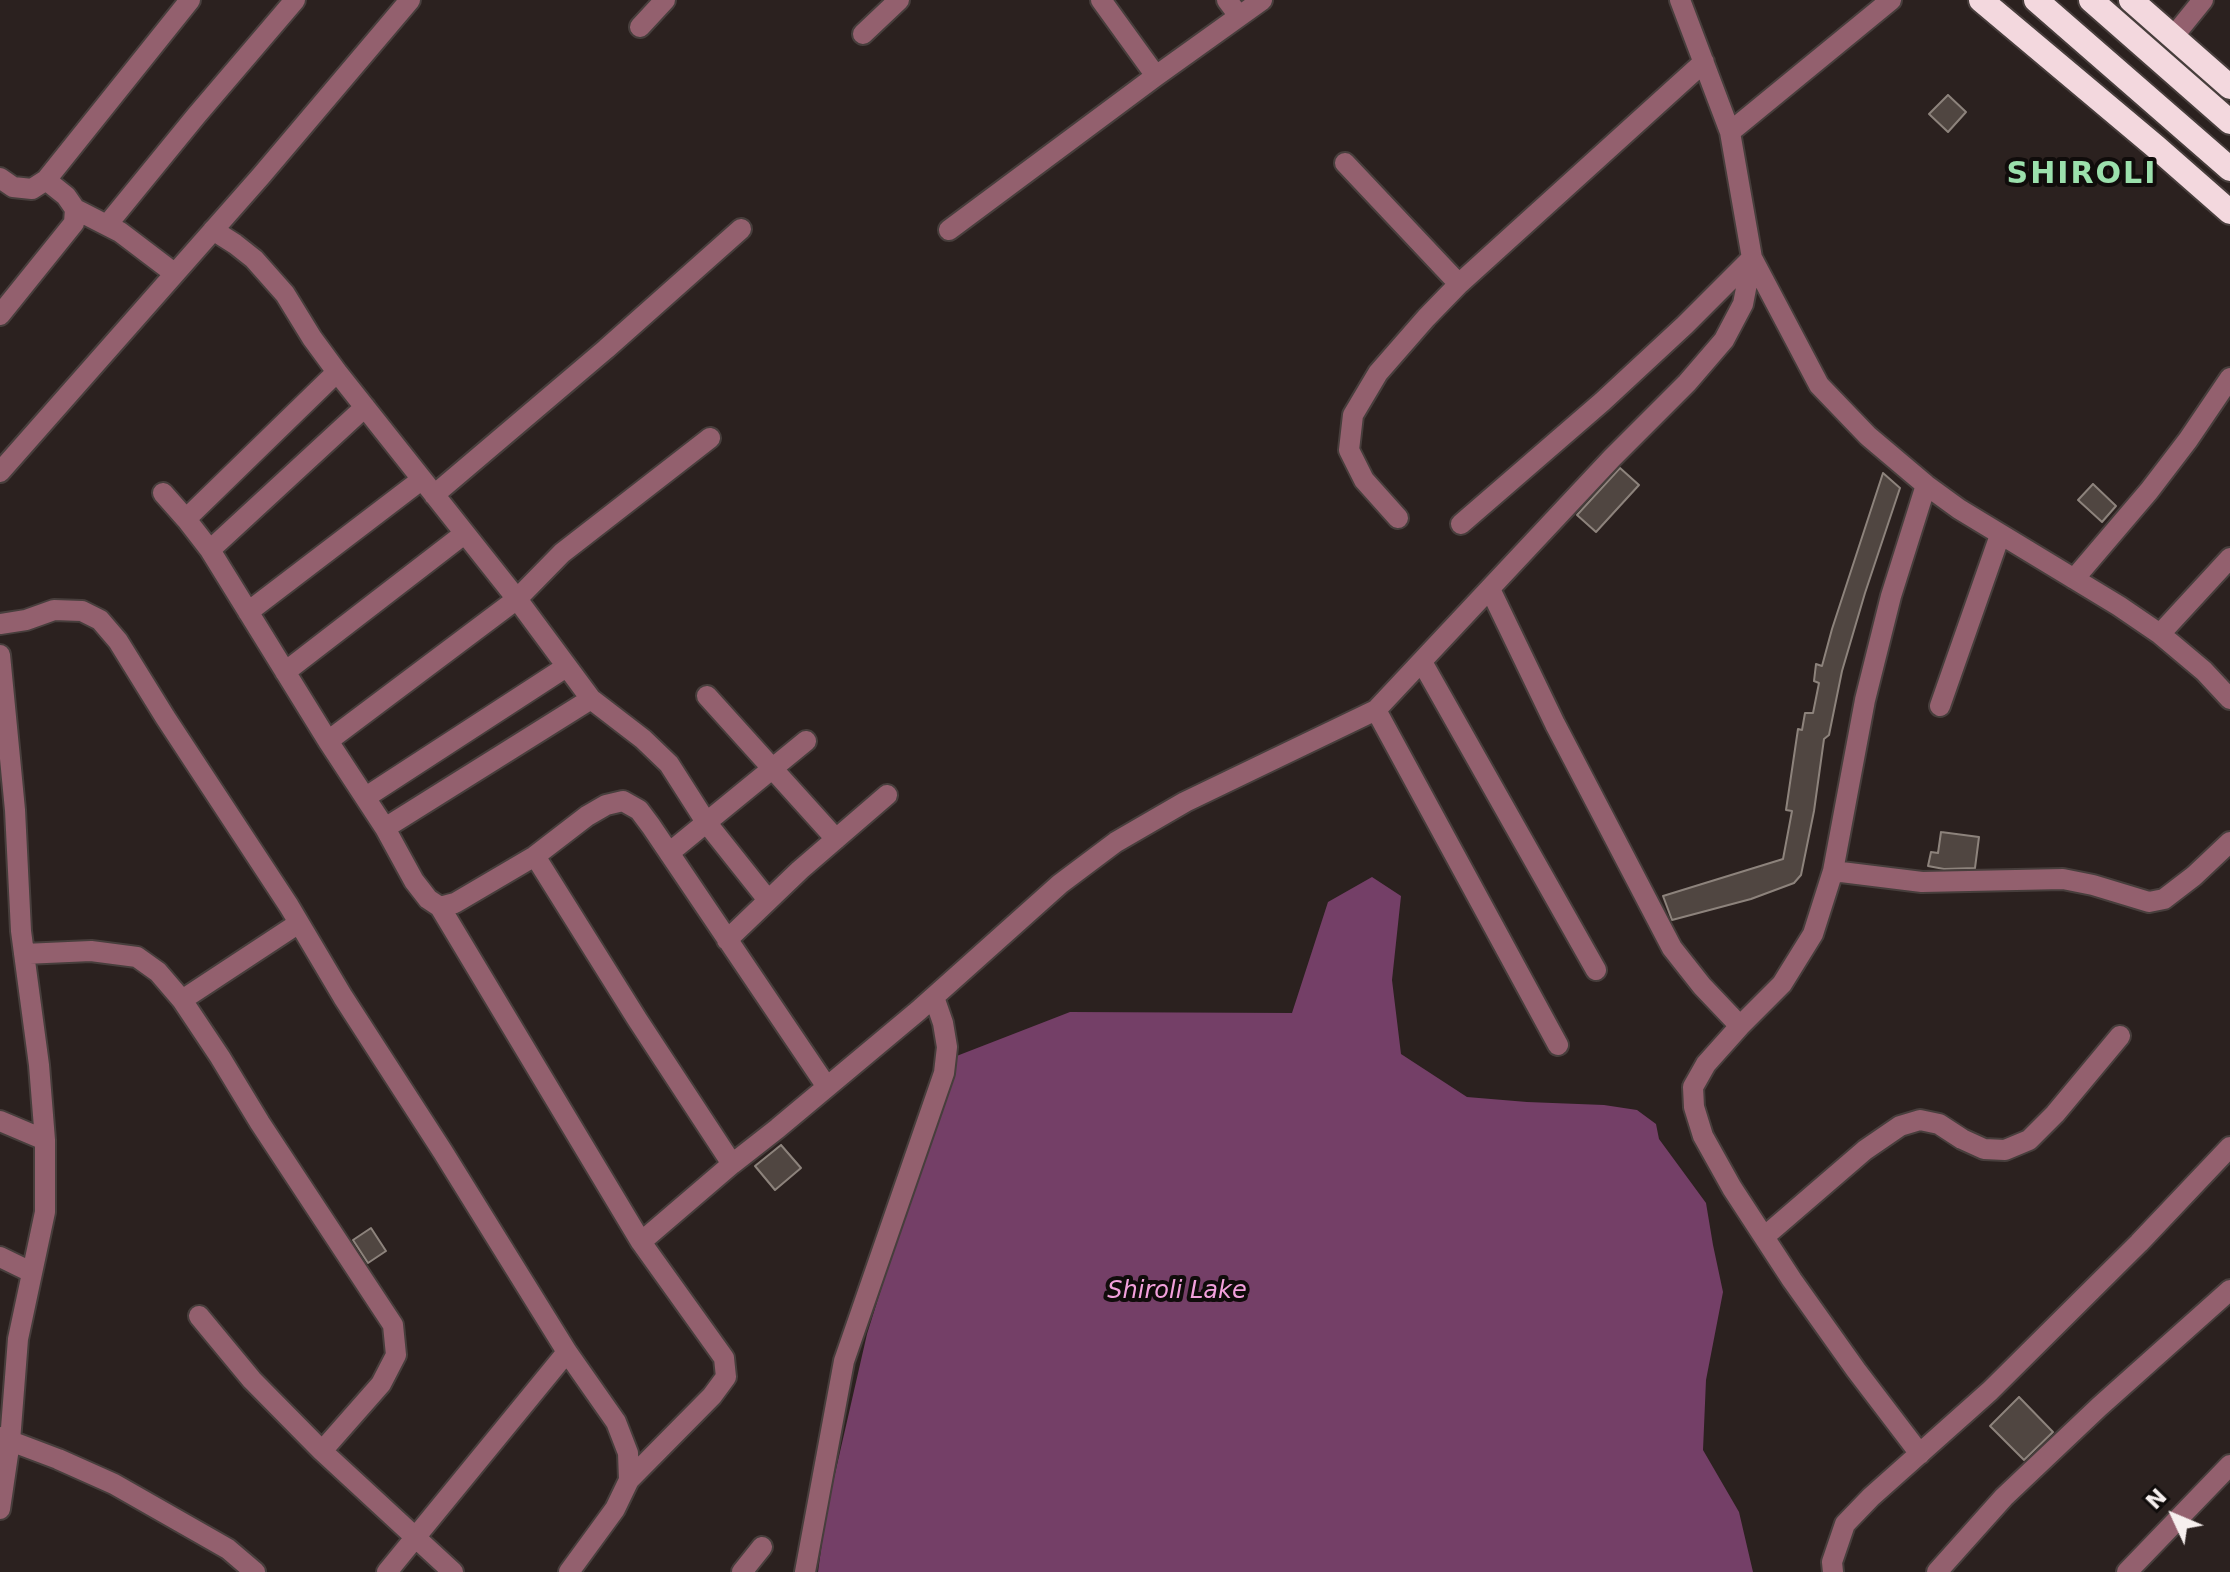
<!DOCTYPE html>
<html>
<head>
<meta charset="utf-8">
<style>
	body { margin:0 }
	#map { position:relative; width:2230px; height:1572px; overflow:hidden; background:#2b211f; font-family:"DejaVu Sans",sans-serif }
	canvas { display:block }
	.north { position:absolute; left:2134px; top:1476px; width:80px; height:80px; -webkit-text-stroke:6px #100c0b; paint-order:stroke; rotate:314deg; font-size:22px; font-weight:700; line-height:32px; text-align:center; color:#f6efee }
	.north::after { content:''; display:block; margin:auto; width:28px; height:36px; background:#f6efee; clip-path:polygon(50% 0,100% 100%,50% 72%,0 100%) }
</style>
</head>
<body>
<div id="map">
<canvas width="2230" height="1572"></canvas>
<div class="north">N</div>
</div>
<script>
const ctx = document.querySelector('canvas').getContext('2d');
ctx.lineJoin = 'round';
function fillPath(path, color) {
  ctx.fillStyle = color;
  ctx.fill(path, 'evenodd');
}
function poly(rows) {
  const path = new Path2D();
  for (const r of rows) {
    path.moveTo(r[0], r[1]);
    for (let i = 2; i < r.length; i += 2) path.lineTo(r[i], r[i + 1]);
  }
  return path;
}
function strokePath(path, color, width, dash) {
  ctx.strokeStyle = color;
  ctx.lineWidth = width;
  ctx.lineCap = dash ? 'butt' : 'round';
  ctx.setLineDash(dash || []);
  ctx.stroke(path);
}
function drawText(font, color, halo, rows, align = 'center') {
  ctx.font = font + ' "DejaVu Sans",sans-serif';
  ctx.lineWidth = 8;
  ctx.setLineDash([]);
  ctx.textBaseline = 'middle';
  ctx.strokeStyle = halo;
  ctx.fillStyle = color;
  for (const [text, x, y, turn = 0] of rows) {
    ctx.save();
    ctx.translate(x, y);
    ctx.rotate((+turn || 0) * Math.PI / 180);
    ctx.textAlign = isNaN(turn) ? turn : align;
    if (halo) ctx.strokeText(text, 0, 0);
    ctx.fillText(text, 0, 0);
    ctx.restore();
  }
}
fillPath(poly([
	[1372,877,1401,896,1392,980,1401,1054,1467,1097,1527,1102,1604,1105,1637,1110,1656,1124,1659,1139,1706,1203,1713,1245,1723,1292,1706,1380,1703,1450,1739,1512,1753,1572,818,1572,826,1513,867,1334,954,1057,1070,1012,1292,1013,1328,902]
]), '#743f67');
const building = poly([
	[1948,95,1966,112,1948,132,1929,114,1948,95],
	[1620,468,1639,485,1596,532,1577,515,1620,468],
	[1883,473,1900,488,1865,593,1842,671,1829,735,1824,739,1814,811,1801,875,1794,883,1751,899,1672,920,1663,896,1783,859,1792,811,1786,810,1798,729,1802,730,1805,713,1813,713,1819,683,1814,681,1816,664,1822,666,1832,629,1883,473],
	[2093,484,2116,506,2102,522,2078,500,2093,484],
	[1941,832,1979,837,1975,868,1944,869,1928,866,1931,852,1938,853,1941,832],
	[781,1145,801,1168,775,1190,755,1166,781,1145],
	[371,1228,386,1251,368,1263,353,1240,371,1228],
	[2019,1397,2053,1432,2024,1460,1990,1426,2019,1397]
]);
fillPath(building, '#504641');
strokePath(building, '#8d837c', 2);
const minor = poly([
	[1101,0,1156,76],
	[1227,0,1239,16],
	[640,27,665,0],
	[863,34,899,0],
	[2173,37,2203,0],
	[1730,132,1891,0],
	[1345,163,1459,284],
	[0,178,13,187,32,189,46,180,190,0],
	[75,209,120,232,174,273],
	[107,225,196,116,295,0],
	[213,230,235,244,254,259,285,294,312,338,337,372,517,599,591,699,643,739,669,764,706,822,768,900],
	[949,230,1156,76,1262,0],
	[0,315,74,223,75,209,66,196,46,180],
	[0,472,261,176,410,0],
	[163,493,186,519,210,550,328,741,385,828,414,881,428,899,440,907,455,903,535,856,587,816,606,805,623,801,639,810,651,826,827,1087],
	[434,495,606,349,741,229],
	[1398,518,1364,480,1349,450,1353,415,1378,373,1426,318,1459,284,1704,62],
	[186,519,337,372],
	[1461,524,1602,402,1685,325,1752,258,1819,385,1868,436,1926,485,1959,509,2119,606,2160,634,2204,671,2230,699],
	[210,550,365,407],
	[2074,579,2149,491,2188,440,2230,378],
	[1490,589,1555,724,1672,948,1702,986,1740,1026],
	[248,612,421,480],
	[0,624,26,620,54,610,82,611,100,620,118,641,165,717,289,906,343,997,443,1152,567,1352,616,1422,628,1453,629,1480,615,1509,569,1572],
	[2160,634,2230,558],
	[0,655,15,810,21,931,39,1065,45,1140,45,1212,18,1339,10,1441,0,1509],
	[1422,662,1596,970],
	[285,672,464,534],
	[707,696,836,839],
	[1940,706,2000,535],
	[1376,710,1558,1045],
	[328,741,517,599,562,553,710,438],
	[366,797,566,667],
	[385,828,591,699],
	[669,853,806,741],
	[535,856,637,1019,732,1164],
	[1833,871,1922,882,2063,879,2093,885,2149,902,2164,899,2194,876,2230,842],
	[440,907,641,1242,724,1358,726,1377,712,1396,629,1480],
	[727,940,800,870,887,795],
	[24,954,91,951,137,957,158,972,182,1000,220,1057,260,1123,393,1325,396,1355,381,1384,322,1451],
	[182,1000,299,923],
	[0,1121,45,1140],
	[1764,1237,1865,1150,1900,1126,1920,1120,1939,1124,1962,1139,1984,1149,2005,1150,2029,1140,2055,1114,2120,1036],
	[641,1242,732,1164,778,1128,918,1011,1060,884,1116,842,1185,802,1376,710,1612,458,1687,383,1724,340,1743,304,1752,258,1730,132,1680,0],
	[0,1257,31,1272],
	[199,1316,252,1380,322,1451,453,1572],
	[0,1437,58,1459,114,1484,228,1549,255,1572],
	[1920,1454,1856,1370,1792,1280,1732,1188,1703,1136,1694,1107,1693,1087,1706,1064,1740,1026,1782,984,1813,934,1833,871,1865,700,1891,596,1926,485],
	[387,1572,567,1352],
	[742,1572,762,1547],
	[805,1572,844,1361,944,1073,947,1047,943,1023,934,997],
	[1833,1572,1832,1562,1845,1524,1871,1497,1990,1391,2139,1243,2230,1147],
	[1937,1572,2004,1497,2099,1407,2230,1290],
	[2127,1572,2230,1465]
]);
const highway = poly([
	[1981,0,2156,147,2230,212],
	[2036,0,2230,169],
	[2091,0,2230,122],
	[2131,0,2230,87]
]);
strokePath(minor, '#473e3c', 24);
strokePath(highway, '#473e3c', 28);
strokePath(minor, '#93606e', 20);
strokePath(highway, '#f3d8de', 24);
drawText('italic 24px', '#f2a0dc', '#100c0b', [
	["Shiroli Lake",1177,1292]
]);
ctx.letterSpacing = '2px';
drawText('bold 30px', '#9be0ac', '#100c0b', [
	["SHIROLI",2082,175]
]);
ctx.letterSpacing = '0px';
</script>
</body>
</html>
